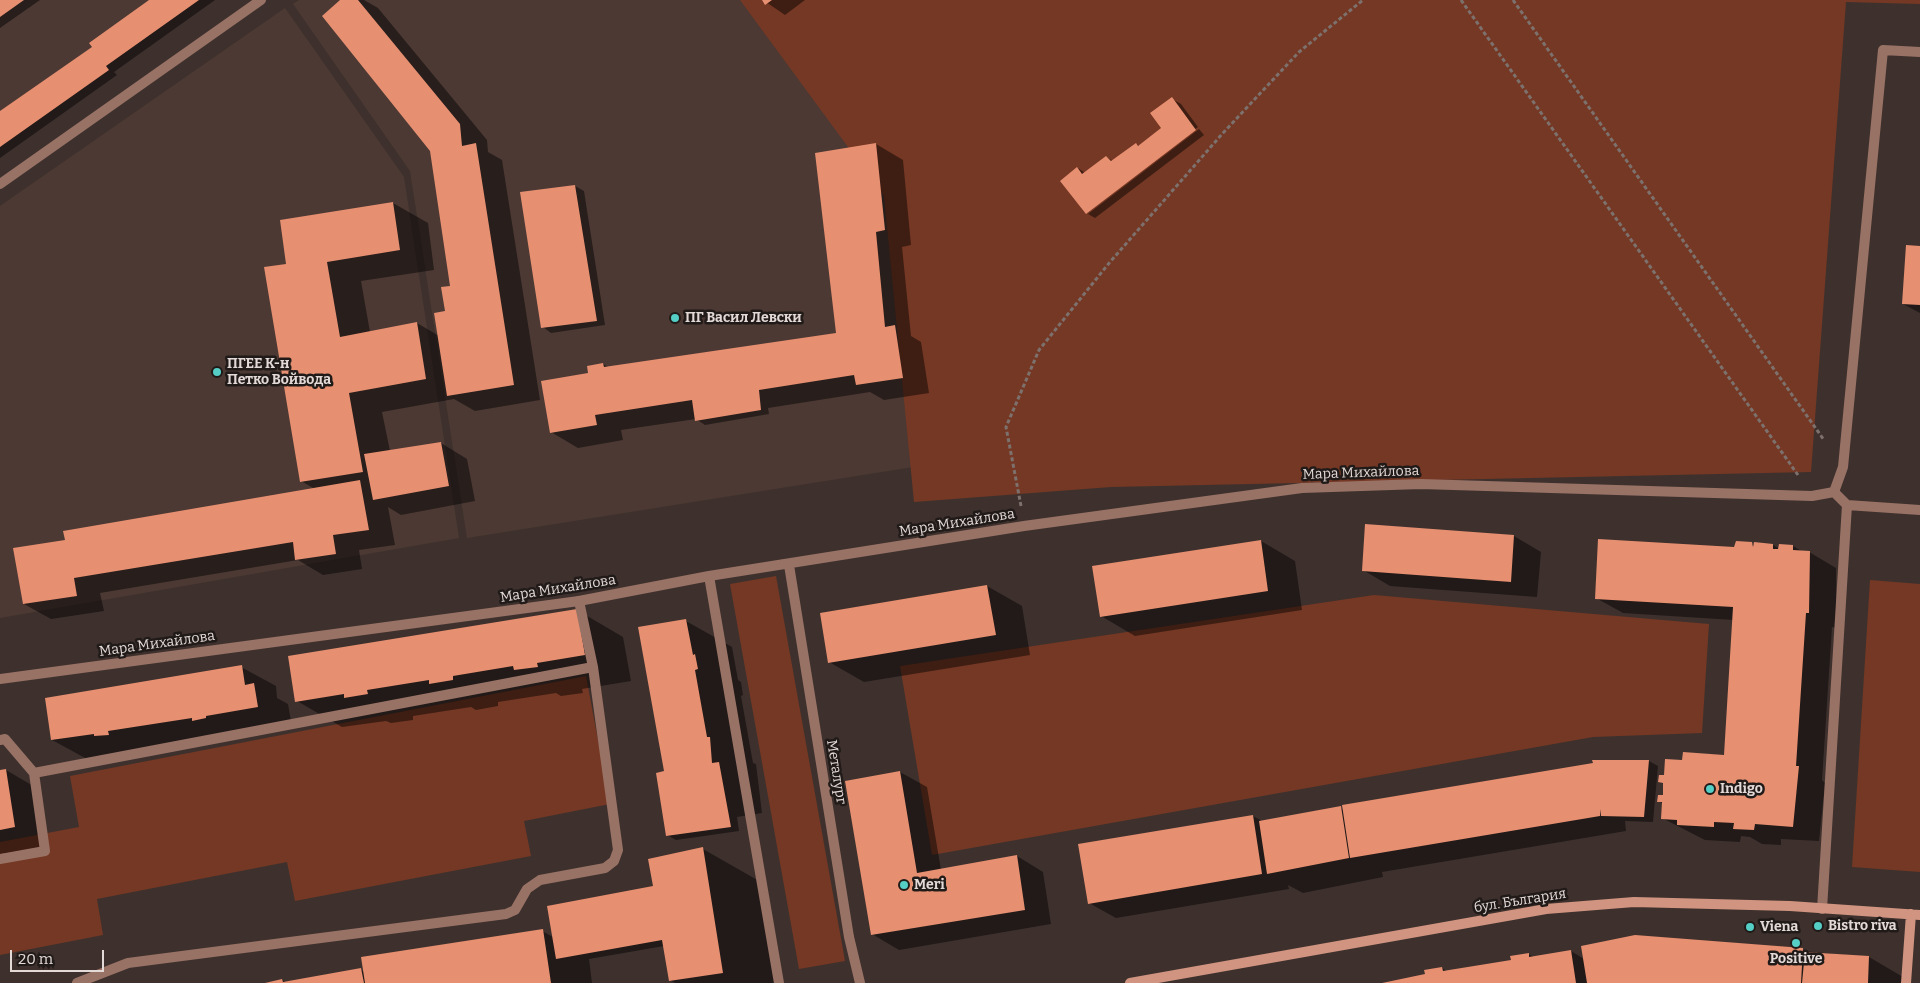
<!DOCTYPE html>
<html>
<head>
<meta charset="utf-8">
<style>
	body { margin:0 }
	#map { position:relative; width:1920px; height:983px; overflow:hidden; background:#3e312d; font-family:Bitter,serif }
	canvas { display:block }
	.scale { position:absolute; left:10px; top:950px; width:94px; height:22px; box-sizing:border-box; border:2px solid #e3dad7; border-top:0; padding-left:6px; font-size:15px; line-height:18px; white-space:nowrap; color:#e3dad7; -webkit-text-stroke:4px #201a18; paint-order:stroke }
</style>
</head>
<body>
<div id="map">
<canvas width="1920" height="983"></canvas>
<div class="scale">20 m</div>
</div>
<script>
const ctx = document.querySelector('canvas').getContext('2d');
ctx.lineJoin = 'round';
function fillPath(path, color) {
  ctx.fillStyle = color;
  ctx.fill(path, 'evenodd');
}
function poly(rows) {
  const path = new Path2D();
  for (const r of rows) {
    path.moveTo(r[0], r[1]);
    for (let i = 2; i < r.length; i += 2) path.lineTo(r[i], r[i + 1]);
  }
  return path;
}
function strokePath(path, color, width, dash) {
  ctx.strokeStyle = color;
  ctx.lineWidth = width;
  ctx.lineCap = dash ? 'butt' : 'round';
  ctx.setLineDash(dash || []);
  ctx.stroke(path);
}
function drawText(font, color, halo, rows, align = 'center') {
  ctx.font = font + ' Bitter,serif';
  ctx.lineWidth = 5;
  ctx.setLineDash([]);
  ctx.textBaseline = 'middle';
  ctx.strokeStyle = halo;
  ctx.fillStyle = color;
  for (const [text, x, y, turn = 0] of rows) {
    ctx.save();
    ctx.translate(x, y);
    ctx.rotate((+turn || 0) * Math.PI / 180);
    ctx.textAlign = isNaN(turn) ? turn : align;
    if (halo) ctx.strokeText(text, 0, 0);
    ctx.fillText(text, 0, 0);
    ctx.restore();
  }
}
fillPath(poly([
	[0,0,175,0,0,116],
	[299,0,842,0,891,65,932,464,467,538,410,171,293,4],
	[285,8,404,177,459,538,0,618,0,206]
]), '#4c3933');
fillPath(poly([
	[740,0,1920,0,1920,4,1846,2,1811,472,1111,487,914,502,884,196],
	[776,576,845,961,799,969,730,584],
	[1870,580,1920,584,1920,872,1852,867],
	[1374,595,1709,624,1702,733,1593,737,932,855,900,666],
	[586,676,610,804,524,821,531,856,295,901,287,862,97,899,103,935,0,955,0,842,79,827,70,776]
]), '#753824');
fillPath(poly([
	[0,0,40,0,0,28],
	[151,0,215,0,114,72,117,75,0,158,0,113,81,57],
	[342,0,364,0,378,8,487,140,488,152,502,160,540,400,475,411,454,399,382,412,390,451,441,443,467,459,475,501,401,515,388,507,395,545,359,550,362,569,323,575,298,560,100,593,104,611,51,619,24,604,66,542,315,489,301,481,288,265,281,221,393,203,428,223,434,270,361,281,370,332,417,323,439,336,452,287,431,150],
	[763,0,805,0,785,15],
	[1172,99,1181,104,1198,127,1087,213,1078,168,1085,173,1106,157,1113,161,1136,144,1139,146,1163,128],
	[1199,129,1204,135,1095,218,1088,214],
	[876,144,903,160,911,245,902,247,911,336,921,342,929,393,884,400,870,392,768,408,769,414,705,425,696,419,621,430,623,440,578,448,551,432,590,374,603,364,610,368,837,334],
	[575,186,584,191,605,325,551,333,543,327],
	[1920,247,1920,313,1903,304],
	[1514,536,1541,552,1537,597,1390,586,1363,570],
	[1261,541,1295,561,1302,610,1135,636,1101,616],
	[1752,544,1773,545,1780,549,1793,546,1803,552,1809,552,1836,568,1836,628,1832,627,1822,780,1825,783,1819,841,1781,839,1781,845,1762,844,1750,837,1741,836,1740,842,1705,840,1662,818,1663,804,1659,801,1664,797,1664,784,1660,782,1683,762,1725,756,1734,620,1623,613,1596,598],
	[987,586,1022,606,1030,655,864,682,829,662,821,614],
	[577,610,623,637,631,681,582,689,583,693,561,696,556,693,498,702,498,706,476,710,471,707,413,716,413,720,391,723,386,721,342,727,297,701],
	[686,621,732,647,738,680,741,682,743,695,741,696,753,763,756,764,762,813,737,817,739,831,676,840,667,835,666,773],
	[241,667,276,686,277,698,288,704,292,727,87,759,52,740],
	[1594,761,1649,761,1658,766,1653,822,1625,821,1626,831,1382,872,1383,877,1303,893,1288,885,1289,889,1116,918,1089,903,1253,816,1262,821,1341,808,1344,810,1595,766],
	[6,770,40,790,49,847,0,854,0,771],
	[900,772,927,787,941,870,1017,856,1043,872,1051,924,899,950,872,934],
	[703,849,759,881,775,983,675,983,670,980,664,946,589,959,592,983,267,983,282,980,286,982,361,970,364,972,542,931,553,937,653,887],
	[1635,936,1869,957,1903,977,1903,983,1383,983,1427,975,1442,968,1448,972,1512,961,1528,954,1534,957,1571,951,1584,959]
]), '#0007');
fillPath(poly([
	[0,0,24,0,0,17],
	[149,0,199,0,106,66,109,70,0,147,0,111,92,47,89,43],
	[340,0,358,0,460,124,462,146,476,143,514,385,447,396,434,313,445,311,441,287,450,286,430,151,322,16],
	[762,0,772,0,765,5],
	[1172,97,1196,130,1086,214,1060,181,1077,167,1082,174,1106,156,1111,161,1136,143,1138,146,1161,128,1150,113],
	[876,143,885,230,876,232,885,327,895,325,903,378,856,385,854,375,759,390,761,410,695,421,692,400,595,415,597,425,550,433,541,381,588,373,587,366,603,363,604,367,836,333,815,153],
	[575,185,597,321,541,328,520,192],
	[393,202,400,250,327,262,340,337,417,322,426,379,349,393,363,472,300,482,264,267,286,264,280,220],
	[1906,245,1920,246,1920,305,1902,304],
	[441,442,449,486,373,500,364,454],
	[360,480,369,530,333,535,336,554,295,560,293,542,74,578,77,596,23,604,13,548,65,540,63,531],
	[1365,524,1514,535,1511,582,1362,571],
	[1598,539,1734,547,1736,541,1752,542,1753,547,1754,542,1773,544,1773,549,1778,549,1779,544,1793,545,1793,550,1810,551,1809,613,1806,613,1796,766,1799,766,1793,827,1755,824,1754,830,1733,829,1734,823,1714,822,1714,827,1677,825,1677,820,1661,819,1662,802,1657,802,1658,795,1663,795,1663,783,1658,782,1659,775,1664,775,1665,759,1682,760,1683,752,1724,755,1733,607,1595,599],
	[1261,540,1268,591,1100,617,1092,566],
	[987,585,996,635,828,663,820,613],
	[577,609,585,655,537,663,538,667,514,670,513,666,453,676,453,680,429,684,429,680,367,690,368,694,344,698,344,694,295,702,288,656],
	[686,619,693,655,695,654,698,669,695,670,707,737,710,737,712,763,719,762,731,827,666,836,656,773,664,771,638,627],
	[242,665,245,685,254,683,258,707,206,716,206,718,192,721,192,718,108,731,109,735,94,736,94,734,51,740,45,698],
	[1592,760,1649,760,1644,817,1601,816,1600,809,1600,816,1350,858,1342,805,1593,763],
	[6,769,15,827,0,830,0,770],
	[900,771,917,873,1017,855,1025,910,871,935,845,781],
	[1341,806,1349,858,1267,874,1259,821],
	[1253,815,1262,874,1088,904,1078,844],
	[703,847,723,973,669,981,662,940,556,959,547,906,653,886,648,859],
	[543,929,551,983,365,983,361,957],
	[1635,935,1803,948,1801,983,1587,983,1581,946],
	[1571,950,1576,983,1382,983,1425,974,1424,970,1442,967,1443,971,1511,960,1510,956,1529,953,1529,957],
	[1805,952,1869,956,1868,983,1802,983],
	[361,968,364,983,265,983,282,979,283,982]
]), '#e78f71');
strokePath(poly([
	[1461,0,1798,475],
	[1513,0,1824,440],
	[1021,506,1006,427,1039,350,1110,262,1223,133,1299,52,1363,0]
]), '#7d716d', 3, [4, 2.5]);
strokePath(poly([
	[1834,492,1843,467,1883,50,1920,52],
	[0,740,5,739,34,773,45,851,0,859],
	[34,773,593,667],
	[77,983,128,963,506,914,515,910,527,889,540,880,605,868,614,861,618,850,593,667,579,601]
]), '#997266', 10);
strokePath(poly([
	[0,184,261,0],
	[789,565,849,937,860,983],
	[709,576,779,983],
	[0,679,579,601,709,576,1024,526,1302,488,1421,484,1812,496,1834,492,1847,505,1920,510],
	[1822,909,1847,505]
]), '#997266', 10);
strokePath(poly([
	[1130,983,1546,909,1634,902,1790,906,1920,915],
	[1906,983,1911,914]
]), '#d19481', 10);
for (const [x, y, r, color] of [
	[675,318,5,"#55cec5"],
	[217,372,5,"#55cec5"],
	[1710,789,5,"#55cec5"],
	[904,885,5,"#55cec5"],
	[1818,926,5,"#55cec5"],
	[1750,927,5,"#55cec5"],
	[1796,943,5,"#55cec5"]
]) {
  const dot = new Path2D();
  dot.arc(x, y, r, 0, 2 * Math.PI);
  ctx.fillStyle = color;
  ctx.fill(dot);
  strokePath(dot, '#201a18', 2);
}
drawText('bold 14px', '#e3dad7', '#201a18', [
	["ПГ Васил Левски",685,318],
	["ПГЕЕ К-н",227,364],
	["Петко Войвода",227,380],
	["Indigo",1720,789],
	["Meri",914,885],
	["Bistro riva",1828,926],
	["Viena",1760,927],
	["Positive",1796,959,"center"]
], 'left');
drawText('14px', '#e3dad7', '#201a18', [
	["Мара Михайлова",1361,473,-2],
	["Мара Михайлова",957,523,-9],
	["Мара Михайлова",558,589,-9],
	["Мара Михайлова",157,644,-8],
	["Металург",836,772,81],
	["бул. България",1520,901,-9]
]);
</script>
</body>
</html>
